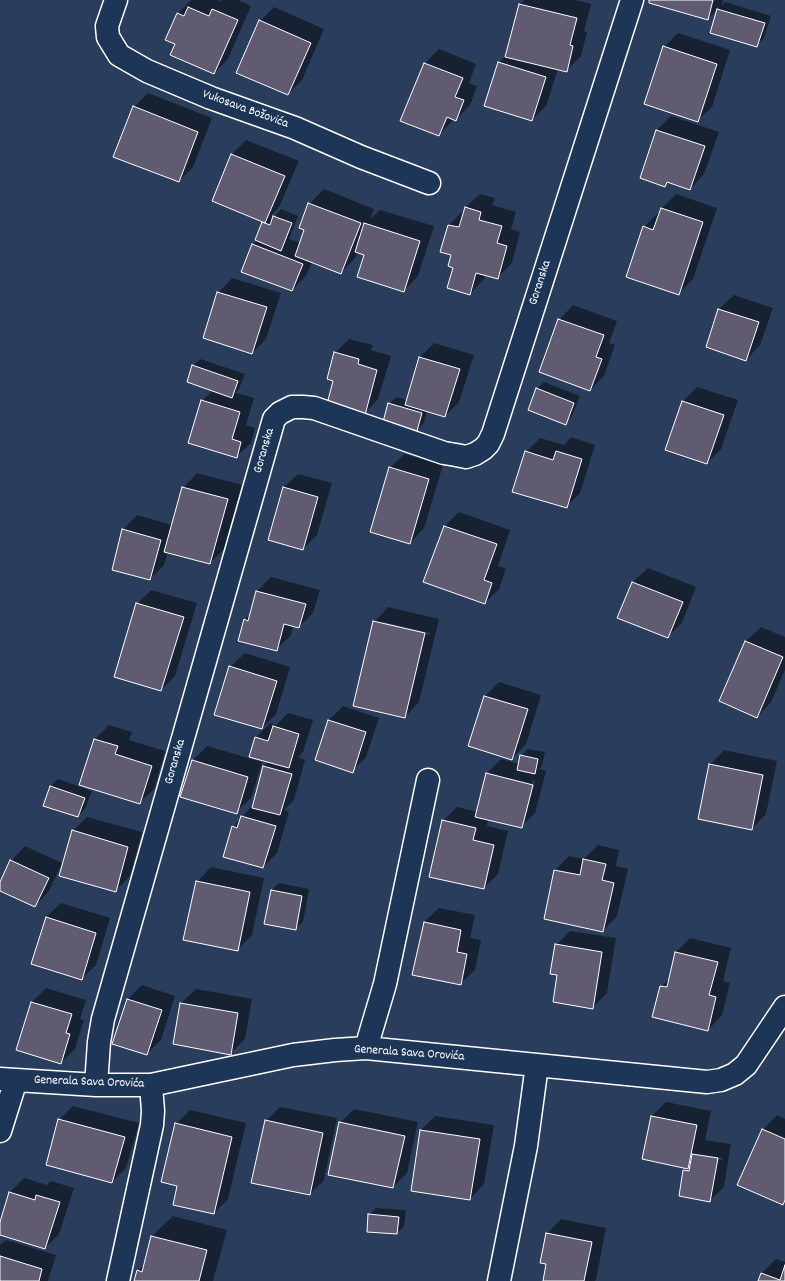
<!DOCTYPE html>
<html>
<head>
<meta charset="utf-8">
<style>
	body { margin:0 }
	canvas { display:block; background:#2a3d5c }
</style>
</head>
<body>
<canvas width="785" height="1281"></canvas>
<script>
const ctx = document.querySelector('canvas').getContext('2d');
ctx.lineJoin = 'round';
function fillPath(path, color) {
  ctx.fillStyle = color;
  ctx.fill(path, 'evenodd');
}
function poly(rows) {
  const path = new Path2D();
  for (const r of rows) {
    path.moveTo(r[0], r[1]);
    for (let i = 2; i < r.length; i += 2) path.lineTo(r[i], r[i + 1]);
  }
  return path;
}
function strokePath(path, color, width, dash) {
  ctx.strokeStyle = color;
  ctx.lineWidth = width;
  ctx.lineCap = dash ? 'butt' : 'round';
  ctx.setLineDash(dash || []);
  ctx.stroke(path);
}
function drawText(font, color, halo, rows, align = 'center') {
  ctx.font = font + ' Dekko,sans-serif';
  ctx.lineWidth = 3;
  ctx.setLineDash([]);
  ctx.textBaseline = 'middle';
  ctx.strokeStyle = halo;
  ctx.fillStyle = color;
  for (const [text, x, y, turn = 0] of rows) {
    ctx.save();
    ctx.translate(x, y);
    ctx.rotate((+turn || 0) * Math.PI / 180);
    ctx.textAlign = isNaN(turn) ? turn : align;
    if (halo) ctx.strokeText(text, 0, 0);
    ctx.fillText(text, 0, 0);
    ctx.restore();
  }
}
fillPath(poly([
	[191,0,218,0,221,1,222,0,238,0,251,6,228,59,214,73,178,14],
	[524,0,575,0,591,4,584,31,587,32,581,56,566,71,558,69,546,106,532,120,485,105,499,62,507,55,520,4],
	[650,0,723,0,722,6,725,2,771,16,764,38,757,45,711,32,718,8,708,19],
	[274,7,324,29,302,80,288,94,260,21],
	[678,33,730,50,712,107,697,121,664,47],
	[439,49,476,64,469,83,477,86,470,105,456,120,454,119,439,135,425,63],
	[148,93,212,118,193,167,179,181,134,107],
	[671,116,719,132,704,174,690,189,669,182,665,185,657,130],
	[246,140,299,161,279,207,271,216,274,217,281,209,298,216,289,239,301,243,306,230,309,204,324,189,374,209,370,219,380,210,434,226,418,276,404,291,366,254,358,252,355,258,341,273,312,262,306,276,292,290,253,244,257,240,264,221,213,200,232,154],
	[480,194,495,198,492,205,516,212,511,229,520,232,512,263,497,278,486,274,484,279,470,294,454,267,452,255,441,251,449,225,463,211,464,211,465,208],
	[676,194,717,208,693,279,678,294,644,227,658,213,660,213,661,209],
	[232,278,281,293,266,339,252,353,218,293],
	[734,295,773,308,760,345,746,360,707,347,719,309],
	[573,305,617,321,609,343,615,345,604,376,590,390,559,320],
	[349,339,373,345,371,350,391,356,378,399,364,414,334,380,335,353],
	[434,343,474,355,459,402,445,416,427,411,424,423,417,430,389,404,396,397,407,400,420,357],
	[200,359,245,374,239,389,236,393,254,398,246,425,255,428,251,443,236,457,202,401,213,390,193,366],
	[544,382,580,396,572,416,565,424,537,389],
	[697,387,738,400,721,449,707,463,667,450,683,401],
	[571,437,595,445,580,493,566,507,526,452,540,438,564,445],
	[404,454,443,465,424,528,410,543,390,468],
	[197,473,242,485,224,549,210,563,168,552,164,565,150,579,123,530,137,515,172,525,183,488],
	[298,474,332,483,317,535,303,549,283,488],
	[459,512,510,530,498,566,506,569,499,589,485,603,425,582,445,526],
	[648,568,696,587,682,623,667,637,619,618,633,582],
	[271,577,320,590,313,613,299,627,293,626,291,635,276,650,244,620,251,614,257,591],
	[151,590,197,603,175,676,161,690,137,604],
	[388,607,439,619,419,702,405,717,374,622],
	[383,622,430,633,430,635,383,624],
	[761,627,785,637,785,670,771,702,757,717,720,701,746,641],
	[245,653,290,667,276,714,262,728,230,667],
	[499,682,541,695,526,744,511,759,469,745,485,696],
	[343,706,379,718,366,757,352,771,329,720],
	[288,713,313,720,303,752,298,757,305,760,294,800,284,810,289,812,277,853,263,867,233,827,253,805,264,766,269,761,256,737,270,723,276,725],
	[109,725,132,732,129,740,165,751,154,789,139,803,81,785,95,739],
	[207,746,262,762,251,798,236,812,182,796,193,760],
	[528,749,545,752,542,765,539,769,546,771,535,813,521,827,488,819,487,826,508,831,498,874,484,888,443,821,457,807,478,812,487,773,501,759,519,764,521,756],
	[533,780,535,780,527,812,525,812],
	[724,750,777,761,766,814,752,829,710,765],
	[58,779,92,791,85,809,78,816,44,805,51,786],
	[87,817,142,832,130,876,115,891,73,831],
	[598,845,619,850,616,866,628,869,617,916,603,931,555,870,569,856,584,859],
	[25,846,62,863,49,891,35,906,0,890,0,884,11,861],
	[211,867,264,878,252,935,237,950,197,882],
	[279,883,309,889,303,922,295,929,272,890],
	[61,903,110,918,96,965,81,979,46,917],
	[439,908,475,915,470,938,481,940,475,970,460,984,424,922],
	[570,931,616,938,607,993,593,1007,559,974,556,945],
	[690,938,731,948,723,981,730,983,722,1015,708,1030,661,987,670,978,676,952],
	[142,985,175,996,161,1040,146,1054,113,1043,128,999],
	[46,988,86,1000,80,1019,84,1020,75,1049,61,1063,17,1050,32,1002],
	[196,989,252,999,245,1039,231,1053,181,1003],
	[666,1102,711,1111,705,1140,731,1144,724,1187,709,1201,684,1170,687,1168,652,1116],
	[703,1155,723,1158,722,1160,703,1157],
	[73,1106,139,1123,126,1168,112,1182,59,1120],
	[280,1107,337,1118,324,1180,310,1194,266,1121],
	[354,1109,418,1122,407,1173,393,1187,340,1123],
	[190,1110,246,1123,228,1199,214,1213,176,1124],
	[777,1115,785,1119,785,1202,782,1204,763,1130],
	[435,1116,494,1125,484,1184,470,1199,421,1130],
	[24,1178,47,1185,51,1181,74,1188,59,1234,45,1248,0,1234,0,1225,10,1192],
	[376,1208,406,1210,404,1226,397,1233,369,1215],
	[173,1216,227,1230,213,1281,135,1281,138,1271,145,1264,152,1236],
	[561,1219,606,1228,596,1280,594,1281,544,1281,548,1263,547,1234],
	[6,1240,56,1255,48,1281,0,1281,0,1245],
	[776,1259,785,1262,785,1281,759,1281,762,1273]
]), '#0007');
const building = poly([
	[649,0,713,0,708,20,649,3,649,0],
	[519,4,577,18,570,45,573,46,567,72,505,57,519,4],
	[188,7,209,16,212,9,238,20,214,74,170,55,175,44,165,40,177,13,184,16,188,7],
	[717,9,765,23,757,47,710,33,717,9],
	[259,20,311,43,288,95,236,73,259,20],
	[663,46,717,64,698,122,644,104,663,46],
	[498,62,546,77,532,121,484,106,498,62],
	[424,63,463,78,455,97,464,100,456,121,447,117,439,136,400,121,424,63],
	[133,106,198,132,179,182,113,157,133,106],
	[656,130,705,146,690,190,667,182,665,187,640,178,656,130],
	[231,154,285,176,265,223,212,201,231,154],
	[308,203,361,223,341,274,295,256,304,230,299,228,308,203],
	[465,207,481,212,479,220,502,226,497,243,507,246,498,279,476,273,470,295,447,288,453,268,448,266,451,255,440,252,448,225,459,227,465,207],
	[661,208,703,222,679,295,626,277,643,226,653,230,661,208],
	[273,216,292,223,281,251,255,240,262,222,270,225,273,216],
	[364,223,420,241,404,292,357,277,364,255,355,252,364,223],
	[252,244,303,264,292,291,241,272,252,244],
	[217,292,267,307,252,354,203,338,217,292],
	[718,309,759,322,746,361,706,347,718,309],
	[558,319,604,335,596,357,602,359,590,391,539,372,558,319],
	[334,352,359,359,358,364,377,370,365,415,327,404,333,381,327,379,334,352],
	[419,357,460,369,445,417,405,405,419,357],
	[192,365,238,381,232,398,187,382,192,365],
	[536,388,574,403,566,425,528,410,536,388],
	[201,400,240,412,232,439,241,442,237,458,188,443,201,400],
	[682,401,724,415,707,464,665,450,682,401],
	[388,403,422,413,417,431,383,422,388,403],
	[525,451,553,460,556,451,582,459,567,508,512,492,525,451],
	[389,467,429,479,410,544,370,532,389,467],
	[182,487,228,499,210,564,164,552,182,487],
	[283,487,318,497,303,550,268,540,283,487],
	[444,526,497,544,484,580,492,583,485,604,423,582,444,526],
	[122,529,161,540,150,580,112,570,122,529],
	[632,582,683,602,668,638,617,618,632,582],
	[256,591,306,604,299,628,284,624,277,651,238,641,244,619,248,621,256,591],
	[136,603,184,617,161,691,114,677,136,603],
	[373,621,425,633,405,718,353,706,373,621],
	[745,641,783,657,757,718,719,701,745,641],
	[229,666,277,681,262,729,214,715,229,666],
	[484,696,528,709,512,760,468,746,484,696],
	[328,720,366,732,353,773,315,760,328,720],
	[273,726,299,734,289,768,249,757,255,737,268,741,273,726],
	[94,739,118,746,115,754,152,766,140,804,79,785,94,739],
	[520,755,538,759,535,774,517,770,520,755],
	[192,760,248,777,237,814,180,797,192,760],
	[709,764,763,775,752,830,698,819,709,764],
	[263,766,292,774,280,815,252,808,263,766],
	[486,773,533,785,522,828,475,817,486,773],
	[50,786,85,798,78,817,43,806,50,786],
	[241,816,276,826,263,868,223,857,232,826,237,828,241,816],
	[442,820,476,828,473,840,494,845,484,889,429,877,442,820],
	[72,830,128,847,116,892,59,876,72,830],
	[583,859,606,864,602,880,614,883,603,932,544,919,554,870,580,875,583,859],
	[10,860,49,878,35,907,0,891,0,882,10,860],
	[196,881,250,892,238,951,183,940,196,881],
	[271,890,302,896,296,930,264,924,271,890],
	[46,917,96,933,82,980,31,964,46,917],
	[424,922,461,930,457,952,467,954,461,985,412,975,424,922],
	[555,944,602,952,593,1009,553,1002,557,975,550,974,555,944],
	[675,952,718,962,709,995,716,997,708,1031,652,1017,660,986,667,987,675,952],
	[127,999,162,1010,147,1055,112,1044,127,999],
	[31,1002,72,1014,66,1033,70,1034,61,1064,16,1050,31,1002],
	[180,1003,238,1013,231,1055,173,1044,180,1003],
	[651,1116,697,1125,688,1169,642,1159,651,1116],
	[58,1119,125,1137,112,1183,46,1165,58,1119],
	[265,1120,323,1133,310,1195,251,1183,265,1120],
	[339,1122,405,1136,393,1188,328,1175,339,1122],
	[175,1123,232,1137,214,1214,173,1205,177,1186,161,1182,175,1123],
	[762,1129,785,1139,785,1200,783,1205,737,1185,762,1129],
	[420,1130,480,1139,470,1200,411,1191,420,1130],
	[692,1154,718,1158,710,1202,679,1196,683,1170,689,1171,692,1154],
	[9,1192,35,1200,36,1195,60,1202,45,1249,0,1235,0,1222,9,1192],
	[368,1214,399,1217,397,1234,367,1232,368,1214],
	[546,1233,592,1242,584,1281,543,1281,546,1264,540,1263,546,1233],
	[151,1236,207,1250,199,1281,134,1281,137,1270,142,1272,151,1236],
	[0,1256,42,1269,39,1281,0,1281,0,1256],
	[785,1265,785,1281,758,1281,761,1273,780,1280,785,1265]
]);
fillPath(building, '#605b70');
strokePath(building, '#fff', 1);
const minor = poly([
	[116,0,107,26,108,37,119,55,147,71,211,98,295,128,361,157,429,183],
	[366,1048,385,984,428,780],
	[0,1079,96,1085,151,1085,293,1055,335,1050,366,1048,707,1082,721,1080,735,1074,746,1065,785,1007],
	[96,1085,99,1042,103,1019,274,419,280,413,292,407,303,407,314,408,444,453,456,455,466,457,475,454,483,449,488,444,493,434,632,0],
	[0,1131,16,1080],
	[118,1281,152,1125,153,1111,151,1085],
	[499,1281,526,1146,537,1065]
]);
strokePath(minor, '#fff', 25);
strokePath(minor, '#1d3557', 22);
drawText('13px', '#fff', '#1d3557', [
	["Vukosava Božovića",245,110,20],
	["Goranska",541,283,-72],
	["Goranska",265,451,-74],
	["Goranska",176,762,-74],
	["Generala Sava Orovića",409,1054,4],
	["Generala Sava Orovića",89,1083,2]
]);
</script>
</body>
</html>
